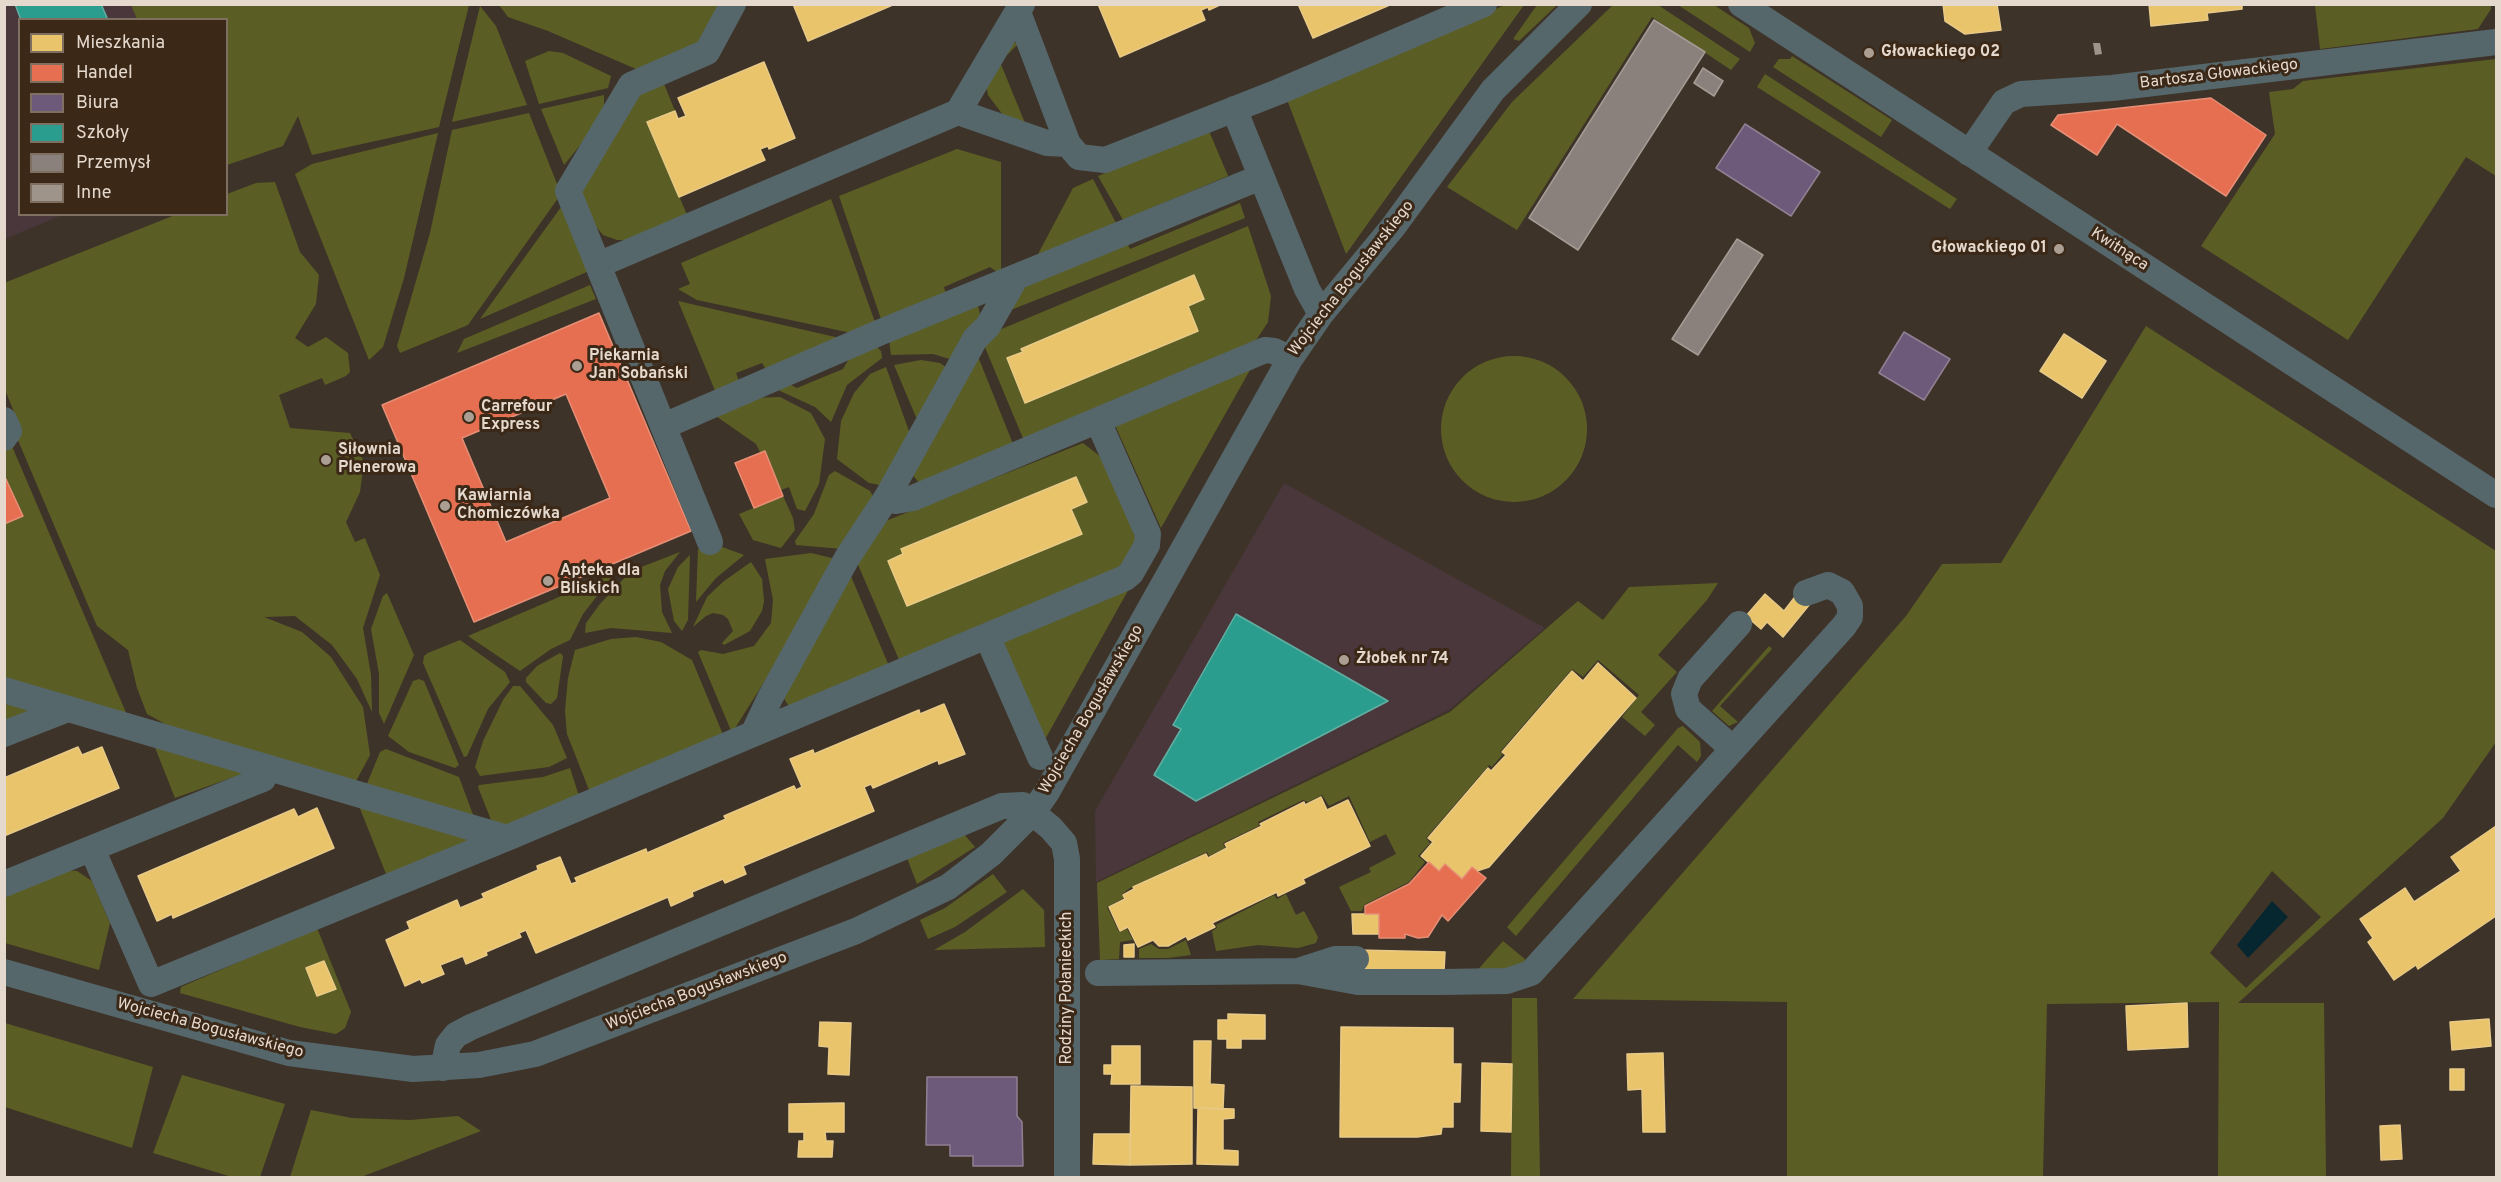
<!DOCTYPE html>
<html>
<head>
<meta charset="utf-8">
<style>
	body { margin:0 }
	#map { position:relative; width:2501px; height:1182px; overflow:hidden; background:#3e3328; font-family:Overpass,sans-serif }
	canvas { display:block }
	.frame { position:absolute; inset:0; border:6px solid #e5d9ce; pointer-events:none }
	.legend { position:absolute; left:18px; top:18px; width:210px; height:198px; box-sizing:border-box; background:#3b2817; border:2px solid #7f6f60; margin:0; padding:8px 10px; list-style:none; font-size:18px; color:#e5d9ce }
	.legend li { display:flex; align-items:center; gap:12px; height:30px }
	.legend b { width:30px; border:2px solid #7f6f60 }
</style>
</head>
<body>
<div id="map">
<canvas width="2501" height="1182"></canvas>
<div class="frame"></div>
<ul class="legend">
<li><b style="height:16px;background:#e9c46a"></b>Mieszkania</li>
<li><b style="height:16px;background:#e76f51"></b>Handel</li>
<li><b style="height:16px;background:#6d597a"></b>Biura</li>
<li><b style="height:16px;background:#2a9d8f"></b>Szkoły</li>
<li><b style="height:16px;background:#8a817c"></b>Przemysł</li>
<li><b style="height:16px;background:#9e948a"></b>Inne</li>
</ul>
</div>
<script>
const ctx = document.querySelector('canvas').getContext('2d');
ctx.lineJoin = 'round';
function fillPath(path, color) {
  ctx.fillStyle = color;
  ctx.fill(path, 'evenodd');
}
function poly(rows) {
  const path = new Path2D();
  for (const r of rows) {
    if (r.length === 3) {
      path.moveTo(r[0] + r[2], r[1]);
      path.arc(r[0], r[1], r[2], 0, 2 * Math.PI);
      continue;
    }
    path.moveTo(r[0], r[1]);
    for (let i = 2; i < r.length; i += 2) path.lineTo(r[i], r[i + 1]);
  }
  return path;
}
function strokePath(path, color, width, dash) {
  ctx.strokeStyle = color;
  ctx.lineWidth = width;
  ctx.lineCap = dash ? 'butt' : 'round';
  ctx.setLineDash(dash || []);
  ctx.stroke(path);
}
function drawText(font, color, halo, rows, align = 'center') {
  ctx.font = font + ' Overpass,sans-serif';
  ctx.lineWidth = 6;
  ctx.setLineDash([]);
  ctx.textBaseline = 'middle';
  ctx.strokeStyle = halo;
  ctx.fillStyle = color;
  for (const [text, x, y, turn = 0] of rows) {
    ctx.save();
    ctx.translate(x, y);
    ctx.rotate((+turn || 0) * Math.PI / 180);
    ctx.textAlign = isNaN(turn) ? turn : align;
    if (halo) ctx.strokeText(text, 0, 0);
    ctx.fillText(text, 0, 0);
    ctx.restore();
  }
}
fillPath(poly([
	[5,5,131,5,137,19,20,20,20,214,62,215,5,239],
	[1284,483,1545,628,1449,710,1096,882,1095,811]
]), '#4a373c');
fillPath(poly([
	[131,5,469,4,469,5,439,127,312,155,298,116,283,146,227,165,226,20,137,19],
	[499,5,723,5,707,42,636,69,548,31,508,17],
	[1505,5,1524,5,1346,254,1286,97],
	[1537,5,1557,5,1519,41,1513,39],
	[1613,5,1658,5,1740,59,1731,70,1652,17,1517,230,1447,187,1512,102],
	[1678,5,1714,5,1749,28,1755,43,1750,52],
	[2315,5,2491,4,2491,9,2478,29,2320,49],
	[480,6,496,26,527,105,452,122],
	[1012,41,1018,44,1000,62,1025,123,1003,115,988,95,986,85],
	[549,51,563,53,611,76,608,88,539,104,525,61],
	[1792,56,1892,120,1881,137,1773,67,1779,59,1790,59],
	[2496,59,2496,176,2466,157,2348,340,2201,246,2275,134,2269,92,2293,89,2303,81],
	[1765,74,1957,199,1950,209,1757,87],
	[662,79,675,111,647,122,688,217,632,240,617,240,603,235,584,212,580,181,635,92],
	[604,95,604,116,564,165,541,109],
	[529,113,561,194,468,325,400,353,397,346,430,233,452,130],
	[1209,131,1228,176,1123,220,1098,176],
	[438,133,404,278,383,347,369,360,295,174,312,164],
	[957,149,1001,162,1001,271,997,272,990,267,944,287,946,295,882,322,839,196],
	[1093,179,1116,223,1037,256,1073,188],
	[275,182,300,252,319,275,316,304,295,338,308,347,326,337,348,353,350,372,346,376,325,385,322,378,279,395,290,428,350,433,364,462,360,492,346,522,355,542,365,538,380,575,363,628,371,675,372,712,357,679,332,645,295,616,264,617,302,632,331,657,363,707,370,755,355,783,185,735,147,714,137,688,128,650,97,626,17,438,22,431,5,390,4,283,175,215,226,214,227,194,256,183],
	[831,199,876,325,856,334,697,300,678,289,690,284,681,263],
	[564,203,589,271,480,319],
	[1240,203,1245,218,1003,313,1020,286,1126,241,1130,249],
	[1248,226,1271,296,1268,322,1257,339,1243,349,1025,443,984,345,992,333],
	[590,285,596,299,457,353,464,339],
	[678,301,844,339,767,371,762,363,736,373,740,384,716,393],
	[978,306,980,314,953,360,933,354,891,355,889,339],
	[2146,326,2496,551,2496,742,2443,818,2238,1003,2324,1003,2326,1177,2218,1177,2219,1002,2047,1004,2043,1177,1787,1177,1787,1002,1573,999,1906,616,1942,564,2001,563],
	[2272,871,2321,917,2246,988,2210,953],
	[877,347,881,351,882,358,847,385,831,422,815,407,778,390,789,384,797,388,843,369,850,357],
	[977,354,1015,449,919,483,912,474],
	[1514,429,73],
	[921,360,940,363,950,370,920,419,916,417,894,365],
	[886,367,910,434,880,485,869,483,837,459,841,421,854,393,870,374],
	[1247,369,1250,370,1161,528,1115,425],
	[780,397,811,413,825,439,819,484,805,511,797,509,789,487,781,490,765,451,760,452,756,444,713,414,752,398],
	[1083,443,1106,461,1136,539,1121,569,900,662,856,560,878,524],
	[11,444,127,715,5,679,4,447],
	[835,471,870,491,874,498,843,549,796,545,795,541,814,514,829,475],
	[783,496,793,518,795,530,781,548,753,540,739,514],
	[722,547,744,555,716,578,696,602,698,549],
	[680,552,665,571,660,585,662,612,672,633,611,628,585,633,586,623,600,604,631,571],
	[811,553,832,558,837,566,732,733,698,652,701,650,723,654,754,646,771,623,773,600,765,559],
	[690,555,688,620,682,631,674,621,668,589,678,567],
	[751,562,762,579,764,601,762,611,750,631,724,645,722,643,733,631,728,619,723,615,713,613,706,616,693,627,707,597,724,581],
	[615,573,583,614,570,640,551,649,520,671,468,636],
	[850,574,889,666,794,708,788,705,782,695],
	[1718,583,1707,600,1658,655,1677,672,1641,712,1655,725,1645,736,1622,717,1639,695,1598,660,1583,677,1572,669,1500,752,1503,754,1492,767,1489,765,1426,838,1430,843,1418,856,1425,862,1409,882,1364,905,1362,911,1351,911,1339,887,1371,872,1369,868,1396,854,1386,834,1370,842,1349,796,1329,806,1322,795,1308,802,1303,800,1258,822,1259,826,1223,843,1225,848,1209,856,1207,852,1130,888,1122,894,1124,898,1107,907,1119,932,1127,929,1133,940,1120,942,1119,959,1100,960,1097,883,1450,712,1578,601,1603,620,1629,587],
	[1130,587,1043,743,1000,640],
	[387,593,414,655,384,724,379,713,379,674,371,629,383,596],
	[636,637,661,642,692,660,724,737,591,795,567,734,565,711,568,678,575,650,611,639],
	[460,640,505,672,510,682,488,709,467,756,464,757,423,663,424,656,428,653],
	[1769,646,1772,649,1720,706,1738,722,1729,726,1712,711],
	[560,653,563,656,557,698,551,704,546,703,526,682,526,678,537,666],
	[419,679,424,681,459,765,455,768,409,752,388,736,413,681],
	[513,686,520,686,553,725,567,758,549,767,480,776,475,767,483,741,503,700],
	[5,699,27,706,30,712,5,723],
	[1683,726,1700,742,1701,756,1697,762,1678,745,1516,936,1507,927,1678,728],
	[154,745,245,773,175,798],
	[386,749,459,777,475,820,366,786,380,752],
	[570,768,580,799,509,827,491,820,478,787,479,785,543,777],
	[359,806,473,841,388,879],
	[963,833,975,847,917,884,907,858],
	[65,870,77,871,92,881,110,923,99,970,5,943,4,895],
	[993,874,1007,892,955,927,928,939,920,920,945,908],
	[1023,889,1044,910,1045,947,934,950,965,932],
	[1286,894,1296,915,1304,911,1318,937,1316,943,1298,948,1258,945,1216,951,1212,931,1217,928,1216,925,1274,895,1277,899],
	[317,928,351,1012,345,1028,336,1034,300,1027,180,993,181,987],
	[1186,940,1191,955,1168,958,1139,958,1139,949,1151,944,1159,949,1168,949],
	[1503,941,1526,960,1521,966,1475,973],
	[1512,998,1537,998,1540,1177,1511,1178],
	[5,1023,153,1067,132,1148,5,1107],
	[182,1075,285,1104,260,1177,232,1177,153,1153],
	[311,1110,352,1118,410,1120,458,1116,481,1131,361,1177,290,1177]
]), '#5b5e24');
fillPath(poly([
	[2272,901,2288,917,2248,958,2237,945]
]), '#06272f');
const homes = poly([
	[793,4,895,4,808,41,793,4],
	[1098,4,1222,4,1209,10,1208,7,1201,10,1205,20,1120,57,1098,4],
	[1298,4,1392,4,1313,38,1298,4],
	[1943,4,1997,4,2001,30,1965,34,1945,21,1943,4],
	[2149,4,2242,4,2242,9,2207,13,2208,20,2151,26,2149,4],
	[764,62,795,138,769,149,768,146,760,149,765,160,679,197,647,122,675,111,678,119,686,116,678,98,764,62],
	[1194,275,1204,299,1188,306,1198,331,1025,403,1007,358,1023,352,1021,349,1194,275],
	[2064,334,2106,361,2082,398,2040,371,2064,334],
	[1076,477,1087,502,1071,509,1082,534,907,606,888,561,903,554,901,549,1076,477],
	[1801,589,1814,599,1783,637,1767,622,1761,629,1746,616,1765,594,1784,611,1801,589],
	[1598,663,1636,698,1489,867,1477,871,1472,867,1462,879,1445,864,1439,871,1428,862,1421,856,1433,842,1428,838,1488,768,1491,771,1506,755,1502,752,1572,671,1583,681,1598,663],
	[944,704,965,754,939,764,938,760,873,788,871,784,864,787,874,811,743,866,746,874,725,883,723,879,692,892,693,896,671,906,668,897,536,953,526,930,519,933,521,937,486,952,487,955,466,964,463,956,440,965,444,974,422,983,420,979,405,986,386,940,410,929,407,922,457,900,460,908,484,898,482,894,538,870,537,866,560,857,571,884,577,882,575,878,646,849,647,853,726,819,724,816,794,786,796,790,802,787,790,759,813,750,814,754,919,710,920,714,944,704],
	[78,747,82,755,102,747,119,788,4,836,4,778,78,747],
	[1321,797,1327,810,1348,800,1370,846,1303,879,1305,883,1278,896,1277,892,1212,923,1215,927,1188,940,1186,936,1168,946,1159,946,1153,940,1138,947,1128,927,1120,931,1109,907,1125,899,1123,895,1134,889,1133,887,1206,854,1208,858,1227,848,1225,844,1262,826,1260,824,1304,802,1305,805,1321,797],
	[317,808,334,848,173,918,172,914,157,921,138,876,294,809,298,817,317,808],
	[2496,826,2496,916,2418,969,2416,965,2394,980,2368,942,2373,938,2360,919,2405,888,2414,902,2461,871,2451,857,2496,826],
	[1352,914,1379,914,1379,934,1353,934,1352,914],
	[1134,944,1134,957,1124,957,1124,945,1134,944],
	[1357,950,1445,952,1444,971,1356,969,1357,950],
	[324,961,336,989,317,996,306,968,324,961],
	[2187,1003,2188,1047,2128,1050,2126,1006,2187,1003],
	[1228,1014,1265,1015,1265,1039,1241,1039,1241,1048,1227,1048,1227,1039,1218,1039,1218,1020,1228,1020,1228,1014],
	[2489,1019,2491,1046,2452,1050,2450,1022,2489,1019],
	[820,1022,851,1023,849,1075,828,1074,829,1047,819,1046,820,1022],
	[1341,1027,1453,1028,1453,1064,1461,1064,1460,1102,1453,1102,1453,1127,1442,1127,1441,1134,1417,1137,1340,1137,1341,1027],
	[1194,1041,1211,1041,1210,1084,1224,1085,1223,1109,1194,1108,1194,1041],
	[1112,1046,1140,1046,1140,1084,1111,1084,1112,1074,1104,1074,1104,1065,1112,1065,1112,1046],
	[1663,1053,1665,1132,1643,1132,1642,1089,1628,1090,1627,1054,1663,1053],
	[1482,1063,1512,1064,1511,1132,1481,1131,1482,1063],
	[2450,1069,2464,1069,2464,1090,2450,1090,2450,1069],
	[1131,1086,1192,1087,1192,1164,1130,1165,1131,1086],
	[844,1103,844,1132,825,1132,826,1141,833,1141,832,1157,798,1157,799,1141,804,1141,804,1132,789,1132,789,1104,844,1103],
	[1198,1108,1234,1109,1234,1118,1223,1119,1223,1150,1238,1151,1238,1165,1197,1164,1198,1108],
	[2400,1125,2402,1159,2381,1160,2380,1126,2400,1125],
	[1094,1134,1130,1134,1130,1165,1093,1164,1094,1134]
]);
fillPath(homes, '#e9c46a');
strokePath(homes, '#e8ca88', 1.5);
const shops = poly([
	[2211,98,2266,135,2226,196,2117,124,2097,155,2051,125,2058,115,2211,98],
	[599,313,691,531,474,622,382,405,599,313],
	[566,394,610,498,506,542,462,438,566,394],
	[765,451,783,496,754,508,735,463,765,451],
	[4,475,23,516,4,524,4,475],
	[1429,862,1439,871,1445,864,1462,879,1472,867,1486,878,1448,921,1442,915,1428,937,1418,938,1405,934,1405,938,1379,938,1379,914,1365,914,1365,906,1409,884,1429,862]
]);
fillPath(shops, '#e76f51');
strokePath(shops, '#e68f76', 1.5);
const offices = poly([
	[1745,124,1820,172,1791,216,1716,168,1745,124],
	[1904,332,1950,359,1924,400,1879,373,1904,332],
	[927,1077,1017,1077,1017,1116,1022,1122,1023,1166,973,1166,973,1156,950,1156,950,1145,926,1145,927,1077]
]);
fillPath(offices, '#6d597a');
strokePath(offices, '#917f93', 1.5);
const schools = poly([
	[15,4,101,4,108,20,21,20,15,4],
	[1236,614,1388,701,1196,801,1154,775,1181,729,1173,725,1236,614]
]);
fillPath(schools, '#2a9d8f');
strokePath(schools, '#62afa2', 1.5);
const industry = poly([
	[1654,20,1705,52,1578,250,1529,218,1654,20],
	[1703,68,1723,81,1714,96,1694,83,1703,68],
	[1737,239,1763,255,1698,355,1672,339,1737,239]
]);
fillPath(industry, '#8a817c');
strokePath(industry, '#a59b95', 1.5);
fillPath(poly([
	[2093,43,2100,43,2102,54,2095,55]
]), '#9e948a');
strokePath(poly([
	[1741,4,2496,495],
	[1018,12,1068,144],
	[1234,109,1307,289,1321,314],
	[958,112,1022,4],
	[1969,153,2004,102,2021,94,2112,88,2496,42],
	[598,265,958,112,1047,143,1068,144,1079,157,1105,160,1278,92,1484,4],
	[4,420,9,431,4,438],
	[664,426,881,332,1261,177],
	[887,497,896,501,913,498,1265,350,1274,351,1290,359],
	[710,542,568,191,631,85,707,52,733,4],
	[987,636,1040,757],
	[4,690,507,838,753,734,770,698,847,558,887,497,975,339,988,326,1016,277],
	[4,734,68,709],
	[753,734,1125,578,1131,573,1147,545,1148,534,1098,421],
	[1733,749,1688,709,1684,694,1690,679,1739,624],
	[92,849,151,984,507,838],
	[4,884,253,783,263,779,268,769],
	[1301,970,1335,959,1356,959],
	[4,972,289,1053,413,1069,479,1065,535,1054,856,931,948,887,991,854,1033,812,1047,792,1290,359,1321,314,1393,227,1493,90,1579,4],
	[1098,973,1298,971,1358,982,1442,982,1507,981,1531,973,1844,626,1850,617,1850,606,1842,592,1828,585,1806,593],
	[443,1068,448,1045,456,1035,471,1027,1002,806,1023,805,1051,828,1064,843,1067,859,1067,1178]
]), '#56676c', 26);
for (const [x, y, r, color] of [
	[1869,53,6,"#ab9f94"],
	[2059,249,6,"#ab9f94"],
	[577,366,6,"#ab9f94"],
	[469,417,6,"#ab9f94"],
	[326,460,6,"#ab9f94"],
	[445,506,6,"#ab9f94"],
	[548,581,6,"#ab9f94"],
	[1344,660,6,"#ab9f94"]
]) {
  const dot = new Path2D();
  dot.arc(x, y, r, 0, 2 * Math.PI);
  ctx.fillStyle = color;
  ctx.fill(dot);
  strokePath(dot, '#3b2817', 2);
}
drawText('bold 16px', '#e5d9ce', '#3b2817', [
	["Głowackiego 02",1881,53],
	["Głowackiego 01",2047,249,"right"],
	["Piekarnia",589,357],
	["Jan Sobański",589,375],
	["Carrefour",481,408],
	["Express",481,426],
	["Siłownia",338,451],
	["Plenerowa",338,469],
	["Kawiarnia",457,497],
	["Chomiczówka",457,515],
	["Apteka dla",560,572],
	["Bliskich",560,590],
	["Żłobek nr 74",1356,660]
], 'left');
drawText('16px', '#e5d9ce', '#3b2817', [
	["Bartosza Głowackiego",2219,75,-7],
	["Kwitnąca",2119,250,33],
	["Wojciecha Bogusławskiego",1352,279,-52],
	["Wojciecha Bogusławskiego",1092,710,-60],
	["Rodziny Połanieckich",1068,988,-90],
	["Wojciecha Bogusławskiego",697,992,-21],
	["Wojciecha Bogusławskiego",210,1029,15]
]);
</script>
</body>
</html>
